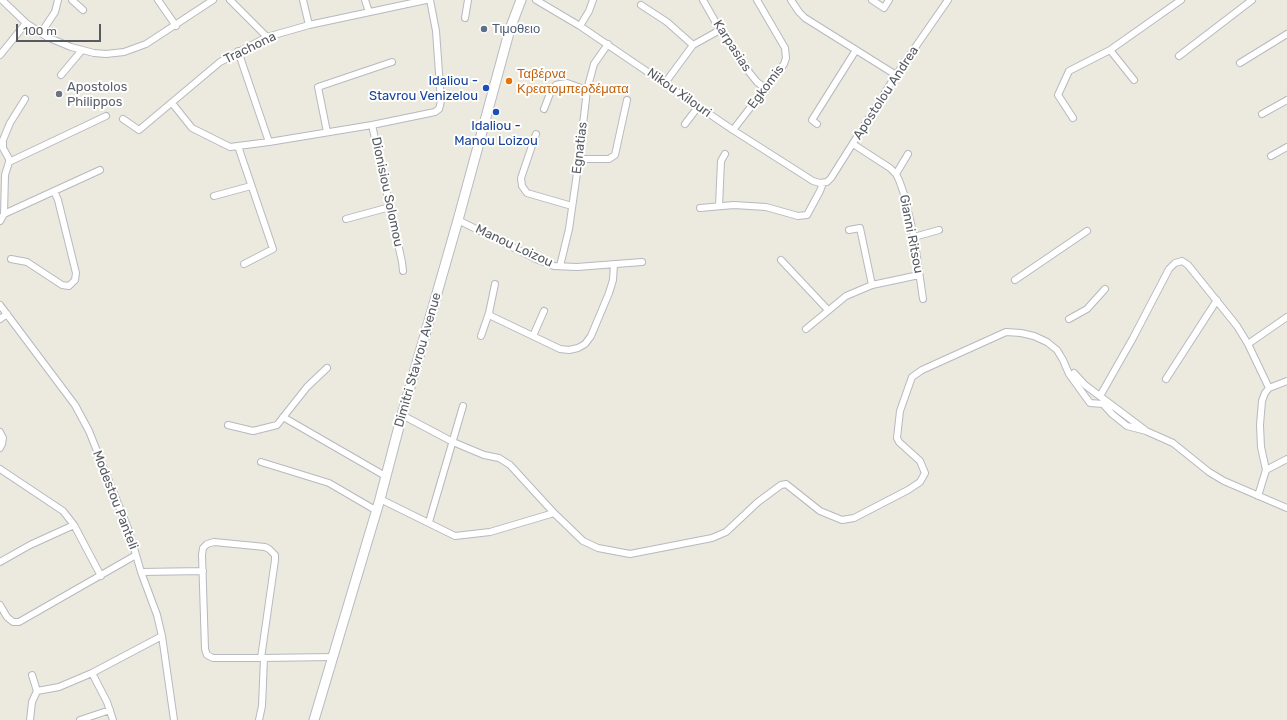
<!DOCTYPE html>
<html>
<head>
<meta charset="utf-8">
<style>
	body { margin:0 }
	#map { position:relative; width:1287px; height:720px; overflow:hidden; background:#ece9de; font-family:Rubik,sans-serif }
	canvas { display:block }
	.scale { position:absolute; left:16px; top:24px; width:85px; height:18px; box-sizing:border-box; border:2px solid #575b61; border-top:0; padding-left:5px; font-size:12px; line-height:14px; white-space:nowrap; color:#575b61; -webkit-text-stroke:3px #fff; paint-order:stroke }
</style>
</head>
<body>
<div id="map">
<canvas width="1287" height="720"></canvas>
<div class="scale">100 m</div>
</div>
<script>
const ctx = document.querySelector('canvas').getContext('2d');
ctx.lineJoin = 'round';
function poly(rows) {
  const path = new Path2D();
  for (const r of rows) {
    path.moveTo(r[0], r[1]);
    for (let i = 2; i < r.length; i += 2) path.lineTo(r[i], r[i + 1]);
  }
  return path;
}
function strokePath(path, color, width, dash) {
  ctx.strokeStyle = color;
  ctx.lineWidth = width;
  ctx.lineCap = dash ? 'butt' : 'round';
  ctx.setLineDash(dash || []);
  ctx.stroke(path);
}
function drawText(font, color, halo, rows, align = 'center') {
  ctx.font = font + ' Rubik,sans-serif';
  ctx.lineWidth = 4;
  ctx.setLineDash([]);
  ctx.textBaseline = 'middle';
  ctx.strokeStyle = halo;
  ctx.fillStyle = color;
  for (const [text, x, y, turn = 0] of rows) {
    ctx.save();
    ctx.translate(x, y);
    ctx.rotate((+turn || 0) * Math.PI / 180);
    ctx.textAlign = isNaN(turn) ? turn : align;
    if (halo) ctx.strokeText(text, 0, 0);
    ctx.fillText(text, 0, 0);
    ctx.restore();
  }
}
const minor = poly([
	[2,0,26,23,47,37,71,47,94,53,106,54,124,52,146,44,213,0],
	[72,0,83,10],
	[158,0,176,26],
	[230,0,267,37],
	[303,0,309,25],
	[365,0,369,12],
	[536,0,580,26,733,130,813,181,820,183,827,182,831,178,896,75,948,0],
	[703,0,720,30,749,72,757,82,765,88],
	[791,0,799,12,805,18,896,75],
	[872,0,884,8,889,0],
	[641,5,667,22,693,45],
	[465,18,468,0],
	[580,26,589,11,593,0],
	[41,33,55,12,58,0],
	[1110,50,1134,80],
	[238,51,269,142,372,125],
	[0,55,26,23],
	[1179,56,1252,0],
	[1240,63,1287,34],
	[61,75,82,50],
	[665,83,693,45,720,30],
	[172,103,192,128,230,147,269,142],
	[544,109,551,91,556,85,560,84,567,83,587,90],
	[1262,114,1287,100],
	[1073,118,1058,95,1069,71,1110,50,1181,0],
	[123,119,139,130,220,62,267,37,309,25,426,0],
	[685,124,698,107],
	[817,124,812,120,856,50],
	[733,130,784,64,786,58,785,48,757,0],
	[327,132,318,87,392,62],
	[536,134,521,178,522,186,527,193,572,206],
	[853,144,890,168,896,174,899,180,904,194,914,237,923,299],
	[238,146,273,249,244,264],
	[1271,156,1287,147],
	[579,159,609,159,615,155,627,100],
	[9,162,106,116],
	[896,174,908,154],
	[214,196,251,186],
	[719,206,721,161,725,154],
	[700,208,734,205,766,207,798,216,807,215,820,191,823,183],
	[4,214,100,170],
	[346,219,390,207],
	[458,220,536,259,554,266,577,267,642,262],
	[0,221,4,214,5,175,9,162,9,159,3,148,3,140,10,123,25,99],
	[849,230,860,228,872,285],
	[914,237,939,230],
	[11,259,27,262,62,285,69,286,75,280,76,273,58,200,54,191],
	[781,260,828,310],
	[560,266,569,229,579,159,587,90,594,64,608,44],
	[403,271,402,262,372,125,435,112,439,109,441,101,436,31,430,0],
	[1015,280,1087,231],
	[0,305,75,405,89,431,129,531,141,572,157,615,162,636,174,720],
	[489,313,491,316,560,349,569,350,578,348,585,344,591,336,609,293,613,280,614,264],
	[0,319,7,314],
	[1069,319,1087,309,1105,289],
	[806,329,846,296,872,285,919,275],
	[481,336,489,313,495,284],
	[533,336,544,311],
	[1248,344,1287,317],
	[1074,373,1085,385,1145,430],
	[1166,379,1217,300],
	[1100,396,1133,338,1169,269,1175,263,1182,261,1188,265,1237,326,1248,344,1269,388],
	[402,415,453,442,484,455,499,458,510,465,554,513,583,541,598,548,630,554,712,538,726,532,758,502,781,485,786,484,820,511,842,520,854,518,908,490,920,482,925,473,920,461,899,442,897,438,900,411,912,377,922,370,1006,332,1021,333,1034,336,1047,342,1057,350,1063,360,1069,374,1090,403,1103,404,1112,414,1127,426,1146,431,1173,443,1209,472,1224,481,1287,508],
	[283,417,387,477],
	[228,425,253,431,277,425,307,387,327,368],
	[0,432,3,438,2,444,0,448],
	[261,462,329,483,377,511],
	[0,469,63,511,74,525],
	[1266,470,1287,459],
	[1258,496,1266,470,1261,447,1260,425,1262,401,1265,393,1269,388,1287,381],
	[380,499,455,536,490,532,554,513],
	[429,522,463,406],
	[0,562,30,545,74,525,101,576],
	[141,572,203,571],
	[0,605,7,617,13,622,19,622,136,555],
	[261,658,275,560,275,555,269,549,265,547,214,542,207,544,203,548,202,555,205,649,207,655,213,658,261,658,333,657],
	[92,673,107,702,113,720],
	[37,691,59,687,92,673,162,636],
	[30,720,32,702,37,691,32,675],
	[80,720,110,710],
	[259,720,262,706,264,658]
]);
const secondary = poly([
	[314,720,380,499,402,415,458,220,510,29,521,0]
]);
strokePath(minor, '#b6b9bf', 8);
strokePath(secondary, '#b7bbc2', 11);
strokePath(minor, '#fff', 6);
strokePath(secondary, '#fff', 9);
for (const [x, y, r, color] of [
	[484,29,4,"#5c6f8a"],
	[509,81,4,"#e8710a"],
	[486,88,4,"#1a4fb4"],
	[59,94,4,"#6b7280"],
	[496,112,4,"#1a4fb4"]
]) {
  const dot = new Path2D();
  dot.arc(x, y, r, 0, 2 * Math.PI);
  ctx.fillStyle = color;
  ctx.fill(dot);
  strokePath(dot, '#fff', 1.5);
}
drawText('13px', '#4e5e75', '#fff', [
	["Τιμοθειο",492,29]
], 'left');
drawText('13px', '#575b61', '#fff', [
	["Karpasias",732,46,57],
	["Trachona",250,48,-26],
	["Egkomis",766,87,-53],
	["Nikou Xilouri",679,93,35],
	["Apostolou Andrea",886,93,-57],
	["Egnatias",580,148,-83],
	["Dionisiou Solomou",387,192,78],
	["Gianni Ritsou",911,234,79],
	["Manou Loizou",514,246,25],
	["Dimitri Stavrou Avenue",418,360,-74],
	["Modestou Panteli",115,500,69]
]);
drawText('13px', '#c56008', '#fff', [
	["Ταβέρνα",517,74],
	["Κρεατομπερδέματα",517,89]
], 'left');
drawText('13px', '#164399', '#fff', [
	["Idaliou -",478,81],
	["Stavrou Venizelou",478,96],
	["Idaliou -",496,126,"center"],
	["Manou Loizou",496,141,"center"]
], 'right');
drawText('13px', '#5b616d', '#fff', [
	["Apostolos",67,87],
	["Philippos",67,102]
], 'left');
</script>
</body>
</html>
